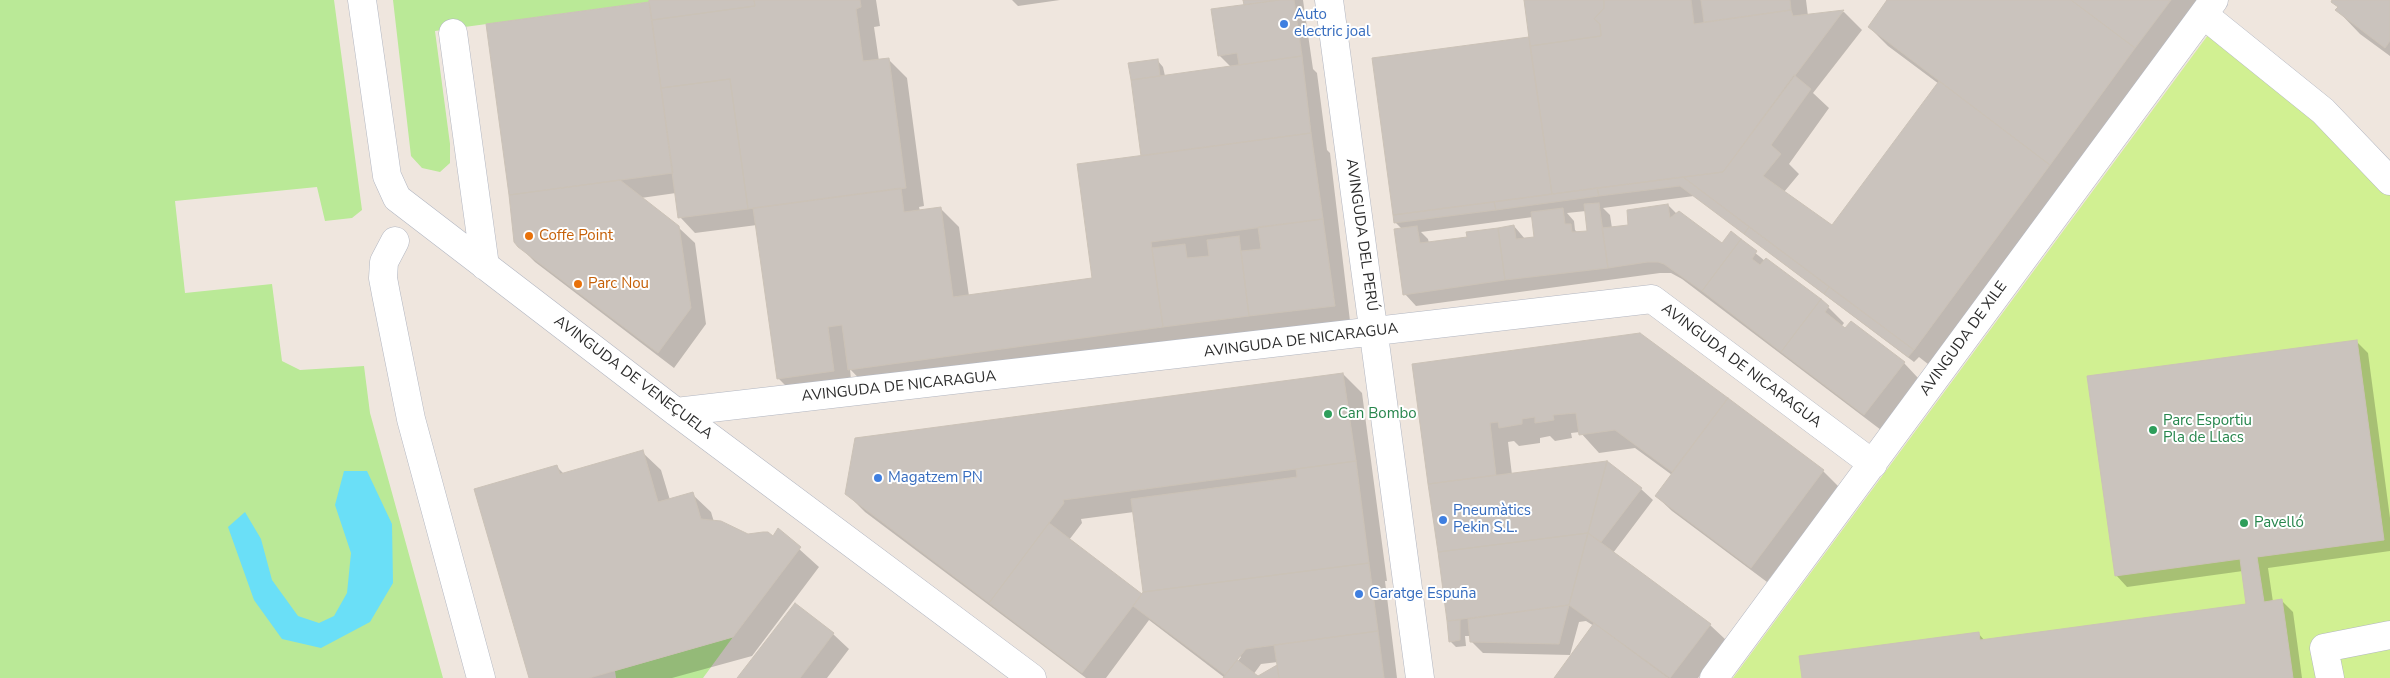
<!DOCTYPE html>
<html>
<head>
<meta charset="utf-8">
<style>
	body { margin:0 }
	canvas { display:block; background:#efe6de }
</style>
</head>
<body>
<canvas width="2390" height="678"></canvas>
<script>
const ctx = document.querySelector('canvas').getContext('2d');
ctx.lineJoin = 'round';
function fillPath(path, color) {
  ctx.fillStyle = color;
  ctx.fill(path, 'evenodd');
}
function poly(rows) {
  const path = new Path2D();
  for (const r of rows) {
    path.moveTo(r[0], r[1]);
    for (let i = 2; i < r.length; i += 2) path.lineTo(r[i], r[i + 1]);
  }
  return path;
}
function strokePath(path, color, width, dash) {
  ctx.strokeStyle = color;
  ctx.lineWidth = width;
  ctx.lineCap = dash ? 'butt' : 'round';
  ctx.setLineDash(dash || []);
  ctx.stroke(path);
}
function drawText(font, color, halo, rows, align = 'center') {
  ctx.font = font + ' "Nunito Sans",sans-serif';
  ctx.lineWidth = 4;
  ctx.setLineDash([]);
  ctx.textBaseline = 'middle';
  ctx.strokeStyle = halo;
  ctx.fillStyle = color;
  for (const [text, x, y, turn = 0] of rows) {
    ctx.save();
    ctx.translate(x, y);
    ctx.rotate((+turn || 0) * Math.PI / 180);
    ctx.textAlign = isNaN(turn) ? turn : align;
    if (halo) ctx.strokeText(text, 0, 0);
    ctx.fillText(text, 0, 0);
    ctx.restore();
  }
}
fillPath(poly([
	[0,0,334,0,362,210,352,218,325,221,317,187,175,201,185,293,272,284,282,361,300,370,364,366,370,413,443,678,0,678],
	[393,0,649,0,649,2,435,31,450,144,450,163,440,172,422,168,411,156],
	[733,637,703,678,616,678,615,671]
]), '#bae997');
fillPath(poly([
	[2208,35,2390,182,2390,678,1733,678]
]), '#d1f092');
fillPath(poly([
	[344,471,367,471,392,524,393,583,370,622,321,648,282,639,254,600,228,527,245,512,261,539,272,580,298,616,319,623,334,616,347,593,351,553,335,505]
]), '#6adff7');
fillPath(poly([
	[650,0,876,0,880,26,874,27,879,61,888,59,907,78,924,206,919,207,920,211,941,209,959,227,969,296,1094,279,1142,157,1158,61,1163,67,1165,76,1231,67,1219,55,1245,6,1244,0,1303,0,1313,69,1317,73,1327,150,1330,153,1350,321,868,388,850,369,852,390,797,397,778,378,757,225,695,233,680,217,676,193,641,198,678,227,695,243,706,324,674,368,535,262,519,246,649,3,651,6],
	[1012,0,1060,0,1018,6],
	[1525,0,1806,0,1808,16,1844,12,1862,30,1813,93,1829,108,1789,164,1799,174,1784,192,1833,227,1939,84,1888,46,1869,27,1889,0,2198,0,1933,368,1919,357,1914,362,1694,196,1603,208,1610,215,1612,228,1629,226,1668,205,1677,214,1722,244,1731,233,1765,261,1828,307,1844,323,1841,327,1904,363,1919,379,1881,430,1682,279,1671,273,1660,273,1416,306,1405,294,1402,229,1395,222,1373,59,1530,38],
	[1586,211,1589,232,1578,233,1575,230,1574,221,1567,213],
	[1533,217,1535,238,1525,239,1514,226,1469,238,1429,243,1428,239,1421,232],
	[2334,0,2390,0,2390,56,2360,34,2337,10,2339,8],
	[2357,342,2368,353,2390,518,2390,551,2268,568,2273,602,2282,601,2293,612,2302,678,1804,678,1978,633,1985,641,2247,605,2243,571,2127,587,2116,575],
	[1413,365,1727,399,1823,471,1839,487,1767,582,1672,511,1656,496,1672,475,1635,448,1599,453,1580,432,1571,433,1572,438,1555,441,1550,436,1540,438,1540,443,1519,446,1514,441,1508,442,1512,475,1641,489,1653,500,1613,553,1710,625,1726,640,1698,678,1555,678,1594,626,1586,621,1579,622,1570,655,1483,653,1472,642,1471,636,1465,636,1466,646,1456,647,1450,641,1450,623],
	[1343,374,1362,393,1387,581,1385,581,1397,678,1225,678,1149,620,1106,678,1086,678,865,512,846,493],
	[1134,512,1147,594,1142,595,1069,540,1082,523,1081,519],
	[1239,655,1241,657,1233,667,1231,666],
	[1278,662,1278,666,1258,678,1253,675,1261,664],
	[642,452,661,470,670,500,692,494,711,512,714,522,748,536,773,538,778,530,819,567,752,656,672,678,530,678,557,467,564,474],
	[833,634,849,649,827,678,739,678]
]), '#0003');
const building = poly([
	[649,0,754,0,755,6,652,20,649,0],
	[754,0,860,0,861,7,856,9,863,61,889,58,906,188,748,209,730,79,661,88,652,20,755,6,754,0],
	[1243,0,1279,0,1244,5,1243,0],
	[1279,0,1294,0,1302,56,1239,65,1237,53,1218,56,1211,9,1279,0],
	[1524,0,1604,0,1604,8,1594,19,1600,24,1601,36,1530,46,1524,0],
	[1604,0,1691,0,1694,24,1791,10,1793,16,1844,10,1723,172,1552,194,1530,46,1601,36,1600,24,1594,19,1604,8,1604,0],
	[1701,0,1790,0,1791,10,1704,22,1701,0],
	[1887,0,2071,0,2135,48,2050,165,1868,27,1887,0],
	[2071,0,2171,0,2135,48,2071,0],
	[2332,0,2390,0,2390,41,2385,48,2335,10,2338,7,2331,2,2332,0],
	[649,2,673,173,509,195,486,24,649,2],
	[1529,37,1552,194,1393,215,1372,58,1529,37],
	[1302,56,1311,133,1141,156,1131,80,1302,56],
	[1158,59,1160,76,1131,80,1128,63,1158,59],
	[1794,75,1811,89,1771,145,1781,154,1763,176,1832,225,1939,81,2050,165,1914,350,1683,177,1723,172,1794,75],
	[730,79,748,209,678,218,661,88,730,79],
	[1311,133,1323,219,1151,242,1163,327,848,370,842,325,828,327,834,371,777,379,753,208,901,188,904,212,941,207,953,297,1092,278,1077,164,1311,133],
	[1683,177,1749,227,1744,234,1680,186,1599,196,1597,188,1683,177],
	[620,180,679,226,691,308,658,353,518,247,514,242,509,195,620,180],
	[1597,188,1599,196,1496,210,1494,202,1597,188],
	[1494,202,1496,210,1394,223,1393,215,1494,202],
	[1599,203,1608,268,1505,280,1498,228,1514,225,1516,239,1534,237,1531,212,1563,208,1565,224,1571,224,1572,232,1587,231,1584,204,1599,203],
	[1668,204,1670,218,1679,211,1722,243,1731,231,1741,239,1702,291,1664,264,1658,262,1648,262,1608,268,1602,228,1628,225,1627,210,1668,204],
	[1323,219,1335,306,1249,316,1241,251,1261,249,1258,227,1323,219],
	[1417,226,1420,243,1467,237,1466,232,1498,228,1505,280,1403,295,1394,229,1417,226],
	[1749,227,1829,287,1824,294,1744,234,1749,227],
	[1239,236,1249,316,1163,327,1152,248,1185,244,1187,258,1209,256,1207,240,1239,236],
	[1741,239,1757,251,1752,259,1760,265,1766,258,1821,299,1781,352,1702,291,1741,239],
	[1829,287,1914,350,1908,357,1824,294,1829,287],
	[1821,299,1829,306,1825,312,1845,328,1851,321,1905,362,1864,415,1781,352,1821,299],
	[1640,333,1728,398,1672,472,1615,430,1579,435,1576,413,1553,415,1554,420,1535,423,1535,417,1522,419,1522,424,1499,428,1498,422,1490,423,1496,475,1428,484,1412,364,1640,333],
	[2357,340,2384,540,2257,557,2264,602,2282,599,2293,678,1802,678,1799,656,1979,632,1980,640,2246,604,2240,559,2115,576,2087,376,2357,340],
	[1343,373,1356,461,1063,500,1064,503,989,603,845,494,855,438,1343,373],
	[1728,398,1824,470,1751,568,1655,496,1728,398],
	[643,450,658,502,693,492,701,519,721,521,748,534,763,532,768,532,773,536,778,528,801,547,733,637,589,678,529,678,474,489,557,465,560,474,643,450],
	[1356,461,1369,563,1143,592,1131,499,1297,477,1296,469,1356,461],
	[1607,461,1642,488,1601,542,1588,533,1607,461],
	[1607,461,1588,533,1438,552,1428,484,1607,461],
	[1049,523,1142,594,1082,673,989,603,1049,523],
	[1588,533,1711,624,1670,678,1569,605,1588,533],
	[1588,533,1569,605,1447,621,1438,552,1588,533],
	[1369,563,1378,631,1246,649,1225,675,1133,606,1143,592,1369,563],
	[795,603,834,633,800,678,737,678,795,603],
	[1569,605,1559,644,1470,642,1468,619,1569,605],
	[1460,620,1460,640,1449,642,1447,621,1460,620],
	[1594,623,1668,678,1554,678,1594,623],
	[1378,631,1384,678,1279,678,1274,645,1378,631],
	[1237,660,1258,676,1277,665,1279,678,1223,678,1237,660]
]);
fillPath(building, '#cac3bd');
strokePath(building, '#cbc2b7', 1);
const minor = poly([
	[362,0,387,176,397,198,676,412,1032,678],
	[1329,0,1420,678],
	[2204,15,2323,111,2390,181],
	[453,33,485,266],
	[395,241,384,262,383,278,386,294,411,419,481,678],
	[676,412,1652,299,1873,464],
	[1714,678,2214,0],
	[2330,678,2324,648,2390,635]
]);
strokePath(minor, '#b2b6c1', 29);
strokePath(minor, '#fff', 28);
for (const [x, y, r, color] of [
	[1284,24,5,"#3f7fe0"],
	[529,236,5,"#e8710a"],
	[578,284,5,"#e8710a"],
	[1328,414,5,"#2e9e5b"],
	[2153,430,5,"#2e9e5b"],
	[878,478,5,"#3f7fe0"],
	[1443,520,5,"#3f7fe0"],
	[2244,523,5,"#2e9e5b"],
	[1359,594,5,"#3f7fe0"]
]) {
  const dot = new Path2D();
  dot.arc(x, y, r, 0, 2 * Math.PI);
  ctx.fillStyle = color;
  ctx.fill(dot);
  strokePath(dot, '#fff', 2);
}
drawText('15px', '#366cbe', '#fff', [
	["Auto",1294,15],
	["electric joal",1294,32],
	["Magatzem PN",888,478],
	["Pneumàtics",1453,511],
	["Pekin S.L.",1453,528],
	["Garatge Espuña",1369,594]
], 'left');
drawText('15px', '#2c2c2c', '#fff', [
	["AVINGUDA DEL PERÚ",1361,235,82],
	["AVINGUDA DE XILE",1964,339,-54],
	["AVINGUDA DE NICARAGUA",1301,341,-7],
	["AVINGUDA DE NICARAGUA",1741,366,37],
	["AVINGUDA DE VENEÇUELA",633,378,37],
	["AVINGUDA DE NICARAGUA",899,387,-6]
]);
drawText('15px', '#c56008', '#fff', [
	["Coffe Point",539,236],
	["Parc Nou",588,284]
], 'left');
drawText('15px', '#27864d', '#fff', [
	["Can Bombo",1338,414],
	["Parc Esportiu",2163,421],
	["Pla de Llacs",2163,438],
	["Pavelló",2254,523]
], 'left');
</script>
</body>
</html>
